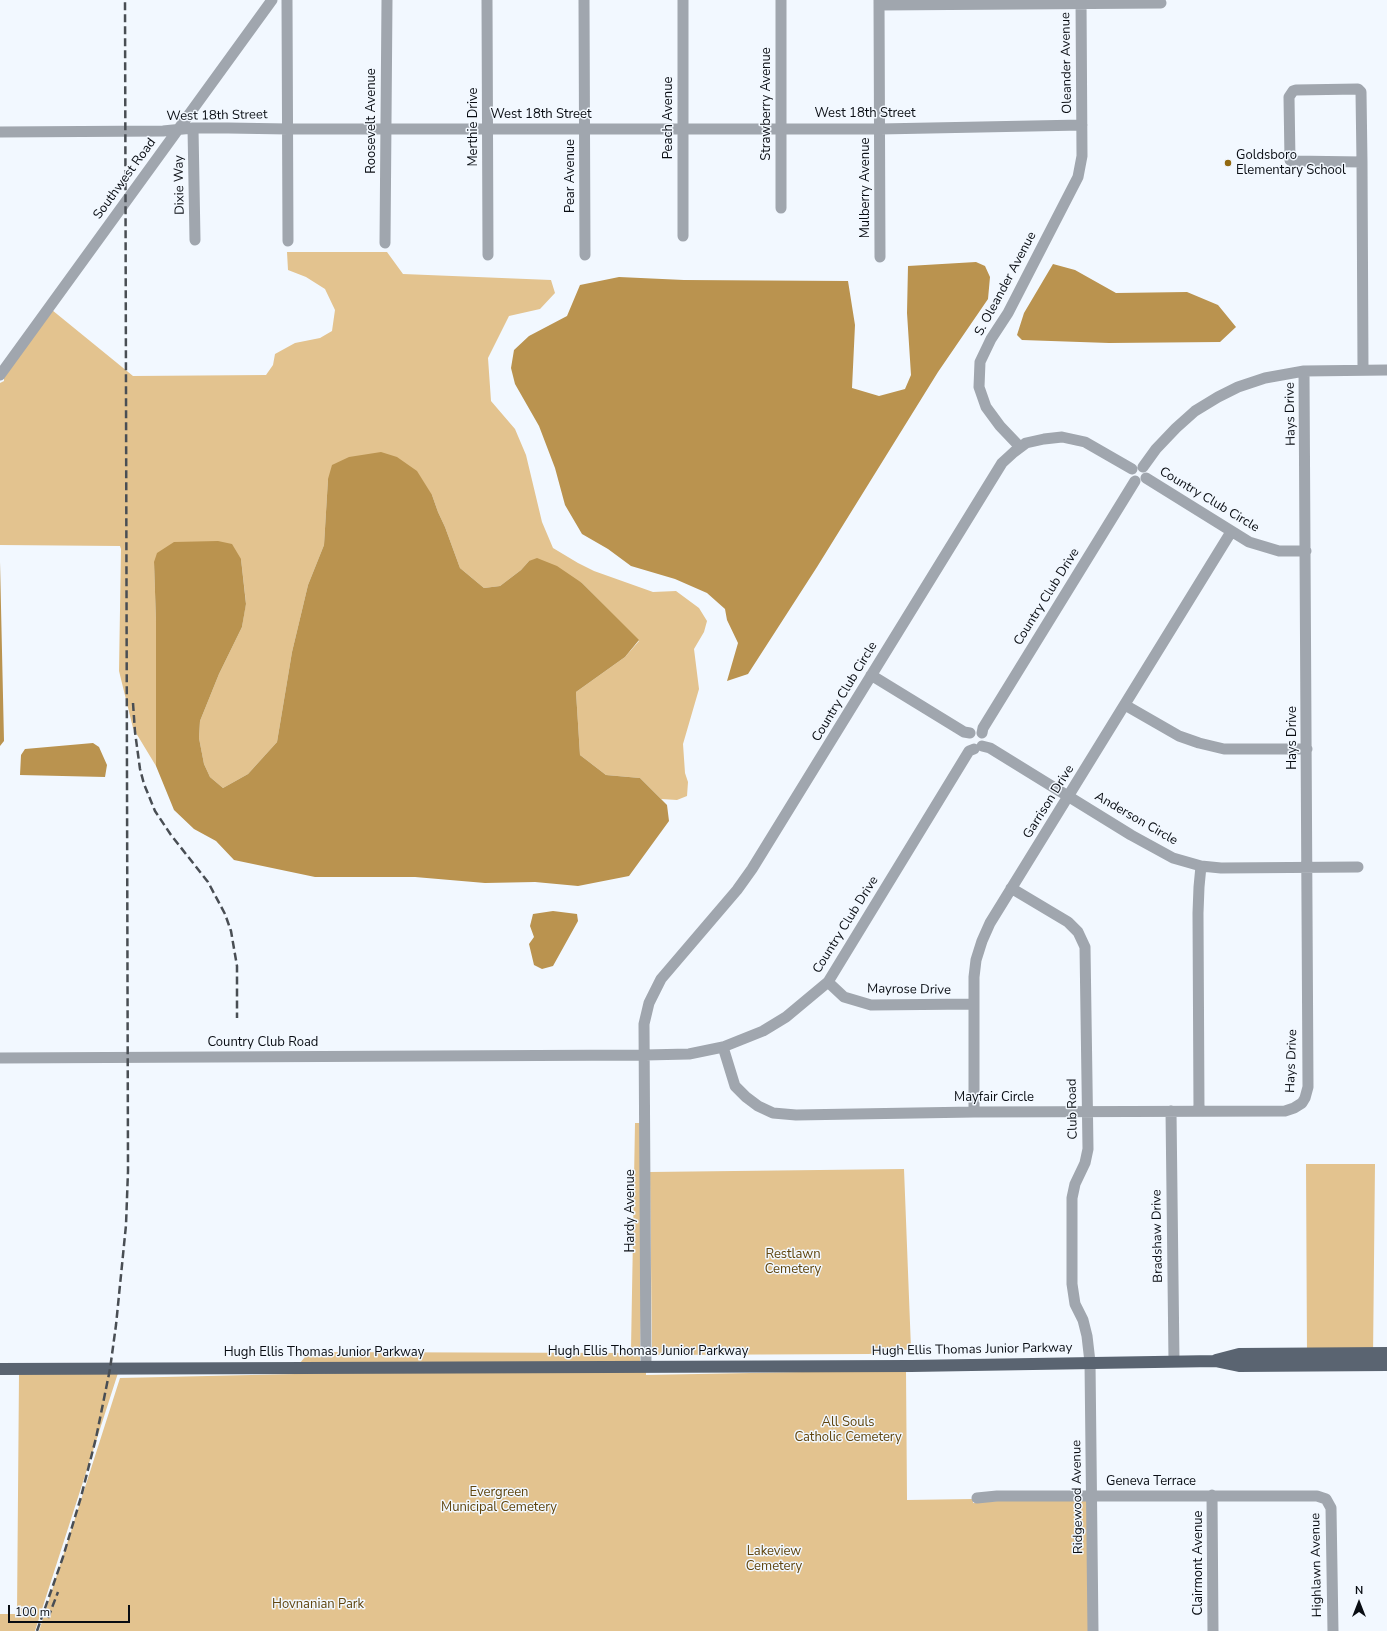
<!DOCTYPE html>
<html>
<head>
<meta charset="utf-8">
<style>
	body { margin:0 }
	#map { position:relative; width:1387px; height:1631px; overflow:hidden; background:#f2f8ff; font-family:"Nunito Sans",sans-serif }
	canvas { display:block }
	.north { position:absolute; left:1339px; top:1583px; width:40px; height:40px; -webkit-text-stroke:3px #f2f8ff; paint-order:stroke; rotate:0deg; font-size:11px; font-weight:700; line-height:16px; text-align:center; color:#090d13 }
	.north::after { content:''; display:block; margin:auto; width:14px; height:18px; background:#090d13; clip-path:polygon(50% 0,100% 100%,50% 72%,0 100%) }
	.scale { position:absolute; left:8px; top:1605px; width:122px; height:18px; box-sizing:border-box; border:2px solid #090d13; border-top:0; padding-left:5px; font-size:12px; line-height:14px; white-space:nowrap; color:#090d13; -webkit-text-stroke:3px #f2f8ff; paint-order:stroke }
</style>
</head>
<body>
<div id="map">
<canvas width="1387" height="1631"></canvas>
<div class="north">N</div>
<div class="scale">100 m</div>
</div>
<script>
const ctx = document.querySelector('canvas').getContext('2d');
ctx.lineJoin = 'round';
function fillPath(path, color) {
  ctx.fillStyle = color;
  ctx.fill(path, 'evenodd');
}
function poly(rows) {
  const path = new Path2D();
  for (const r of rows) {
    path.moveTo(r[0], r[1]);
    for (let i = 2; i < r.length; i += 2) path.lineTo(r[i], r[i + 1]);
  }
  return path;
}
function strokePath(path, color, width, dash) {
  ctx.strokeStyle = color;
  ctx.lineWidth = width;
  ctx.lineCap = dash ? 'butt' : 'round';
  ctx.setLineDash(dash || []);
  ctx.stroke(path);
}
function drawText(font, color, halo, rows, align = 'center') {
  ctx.font = font + ' "Nunito Sans",sans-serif';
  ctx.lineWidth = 3;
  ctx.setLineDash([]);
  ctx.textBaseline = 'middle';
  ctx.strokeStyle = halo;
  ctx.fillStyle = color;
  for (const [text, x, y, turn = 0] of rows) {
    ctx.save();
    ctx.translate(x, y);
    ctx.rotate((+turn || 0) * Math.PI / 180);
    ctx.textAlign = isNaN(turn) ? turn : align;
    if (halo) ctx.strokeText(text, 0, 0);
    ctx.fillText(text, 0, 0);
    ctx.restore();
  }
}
fillPath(poly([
	[287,252,387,252,403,274,551,280,555,293,540,309,509,316,488,358,491,401,515,429,526,455,542,522,553,548,578,563,594,571,653,592,676,591,699,608,707,621,704,632,694,649,699,689,683,744,685,773,688,782,687,796,677,800,661,799,640,778,606,775,580,755,576,692,625,657,639,641,582,583,529,561,521,570,500,586,484,588,460,568,445,527,438,512,432,495,328,479,324,545,308,585,292,652,277,742,248,774,223,788,210,777,204,764,199,738,200,721,219,674,242,627,246,603,241,559,154,562,156,622,156,766,133,728,119,671,121,549,120,546,0,545,0,383,4,381,4,378,52,310,133,376,266,375,273,365,275,354,295,343,320,338,332,331,335,310,325,289,306,277,288,270],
	[635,1123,641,1123,641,1309,640,1362,300,1363,309,1352,629,1353,631,1349],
	[1306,1164,1375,1164,1373,1358,1307,1356],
	[904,1169,911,1349,869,1354,652,1355,650,1172],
	[646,1366,646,1375,906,1370,907,1500,973,1499,973,1503,997,1501,1087,1501,1089,1631,39,1631,120,1378],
	[118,1373,35,1631,0,1631,0,1614,17,1614,19,1374]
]), '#e3c38f');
fillPath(poly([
	[976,262,985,266,990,277,988,299,938,372,817,567,748,674,727,681,738,643,727,620,725,609,707,593,675,579,631,566,608,549,582,534,565,505,555,468,539,426,515,384,511,368,514,350,529,336,567,316,580,285,619,277,684,280,848,281,855,325,852,388,879,396,905,389,911,375,907,313,908,266],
	[1053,264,1075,270,1116,293,1187,292,1218,305,1236,327,1220,342,1109,343,1022,340,1017,335,1024,313],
	[381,452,397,457,417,471,432,495,438,512,445,527,460,568,484,588,500,586,521,570,529,561,537,558,557,566,582,583,639,640,625,657,576,692,580,755,606,775,640,778,667,805,669,821,629,876,578,886,535,882,485,883,415,877,315,877,234,860,216,841,194,829,174,810,156,766,156,622,154,562,157,553,174,542,218,541,232,544,241,559,246,604,242,627,219,674,200,721,199,738,204,764,210,777,223,788,248,774,277,742,292,652,308,585,324,545,328,479,332,465,349,457],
	[0,562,4,741,0,746],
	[93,743,99,747,107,765,105,777,20,775,21,755,25,749],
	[553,911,577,914,578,921,553,966,542,969,534,965,529,944,534,937,530,926,533,914]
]), '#ba934f');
strokePath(poly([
	[287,0,288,241],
	[487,0,488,255],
	[584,0,585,255],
	[683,0,683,236],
	[781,0,781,208],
	[879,0,880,257],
	[879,5,1161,3],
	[193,128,195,240],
	[0,132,163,131,193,128,228,128,288,129,880,129,1082,125],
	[1362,162,1292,161,1290,160,1289,97,1293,91,1296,90,1358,89,1361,92,1362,162,1363,370],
	[385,243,387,0],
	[0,375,272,0],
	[1020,447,1000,426,986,407,979,387,980,362,991,339,1008,313,1078,177,1082,156,1081,0],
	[1143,467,1156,449,1176,428,1195,411,1218,397,1238,387,1265,378,1304,371,1387,370],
	[1146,478,1249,542,1279,551,1306,551],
	[871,675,964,732,970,733],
	[1125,705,1179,736,1199,743,1224,749,1307,749],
	[982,733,983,728,1135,481],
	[982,746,990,748,1131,835,1173,858,1201,866,1221,868,1358,867],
	[1011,888,1068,922,1078,932,1085,947,1088,1149,1085,1163,1075,1184,1072,1198,1072,1284,1075,1304,1083,1320,1087,1336,1090,1362,1093,1631],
	[828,982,844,997,871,1005,973,1004],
	[723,1047,735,1086,746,1097,758,1106,773,1113,796,1115,974,1112,1285,1111,1294,1108,1302,1103,1305,1098,1308,1087,1304,371],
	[0,1058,645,1055,689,1054,723,1047,763,1031,786,1017,828,982,969,751,974,749],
	[1171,1111,1174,1361],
	[1199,1111,1198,913,1199,887,1201,866],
	[974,1112,974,977,976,960,982,941,990,923,1231,532],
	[646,1366,644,1024,649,1003,661,979,737,890,752,869,1002,463,1014,452,1026,443,1044,439,1062,437,1085,442,1132,469],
	[1212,1495,1213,1631],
	[977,1498,997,1496,1317,1496,1326,1499,1331,1508,1333,1631]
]), '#a0a6ae', 11);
strokePath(poly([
	[1216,1360,1239,1354,1387,1353],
	[0,1369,911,1366,1215,1361,1239,1366,1387,1365]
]), '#5a6471', 12);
strokePath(poly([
	[133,703,135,732,140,769,144,784,155,811,171,835,208,882,225,914,231,931,237,966,237,1018],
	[48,1618,58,1592],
	[37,1631,63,1557,81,1497,96,1438,110,1369,116,1325,126,1225,128,1171,125,0]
]), '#494e54', 2.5, [8, 4]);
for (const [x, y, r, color] of [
	[1228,163,4,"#926911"]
]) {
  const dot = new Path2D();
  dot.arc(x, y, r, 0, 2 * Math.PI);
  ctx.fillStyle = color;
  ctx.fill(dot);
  strokePath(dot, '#f2f8ff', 1.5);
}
drawText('13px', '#090d13', '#f2f8ff', [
	["Oleander Avenue",1067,63,-91],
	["Strawberry Avenue",767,104,-90],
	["West 18th Street",865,114],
	["West 18th Street",541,115],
	["West 18th Street",217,116,-1],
	["Peach Avenue",669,118,-90],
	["Roosevelt Avenue",372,121,-90],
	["Merthie Drive",474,127,-90],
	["Pear Avenue",571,176,-90],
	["Southwest Road",125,179,-54],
	["Dixie Way",180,185,-91],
	["Mulberry Avenue",866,188,-90],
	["S. Oleander Avenue",1006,284,-62],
	["Hays Drive",1291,414,-91],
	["Country Club Circle",1209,500,31],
	["Country Club Drive",1047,597,-58],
	["Country Club Circle",845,692,-59],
	["Hays Drive",1293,738,-90],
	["Garrison Drive",1049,802,-58],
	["Anderson Circle",1136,819,30],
	["Country Club Drive",846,925,-58],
	["Mayrose Drive",909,990,1],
	["Country Club Road",263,1043],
	["Hays Drive",1292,1061,-88],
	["Mayfair Circle",994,1098],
	["Club Road",1073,1109,-91],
	["Hardy Avenue",631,1211,-90],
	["Bradshaw Drive",1158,1236,-91],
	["Hugh Ellis Thomas Junior Parkway",972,1350,-1],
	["Hugh Ellis Thomas Junior Parkway",648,1352],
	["Hugh Ellis Thomas Junior Parkway",324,1353],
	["Geneva Terrace",1151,1482],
	["Ridgewood Avenue",1078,1497,-91],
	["Clairmont Avenue",1199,1563,-90],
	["Highlawn Avenue",1317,1565,-91]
]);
drawText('13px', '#090d13', '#f2f8ff', [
	["Goldsboro",1236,156],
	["Elementary School",1236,171]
], 'left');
drawText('13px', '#5f440d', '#f2f8ff', [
	["Restlawn",793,1255],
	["Cemetery",793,1270],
	["All Souls",848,1423],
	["Catholic Cemetery",848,1438],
	["Evergreen",499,1493],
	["Municipal Cemetery",499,1508],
	["Lakeview",774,1552],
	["Cemetery",774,1567],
	["Hovnanian Park",318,1605]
]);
</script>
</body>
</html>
